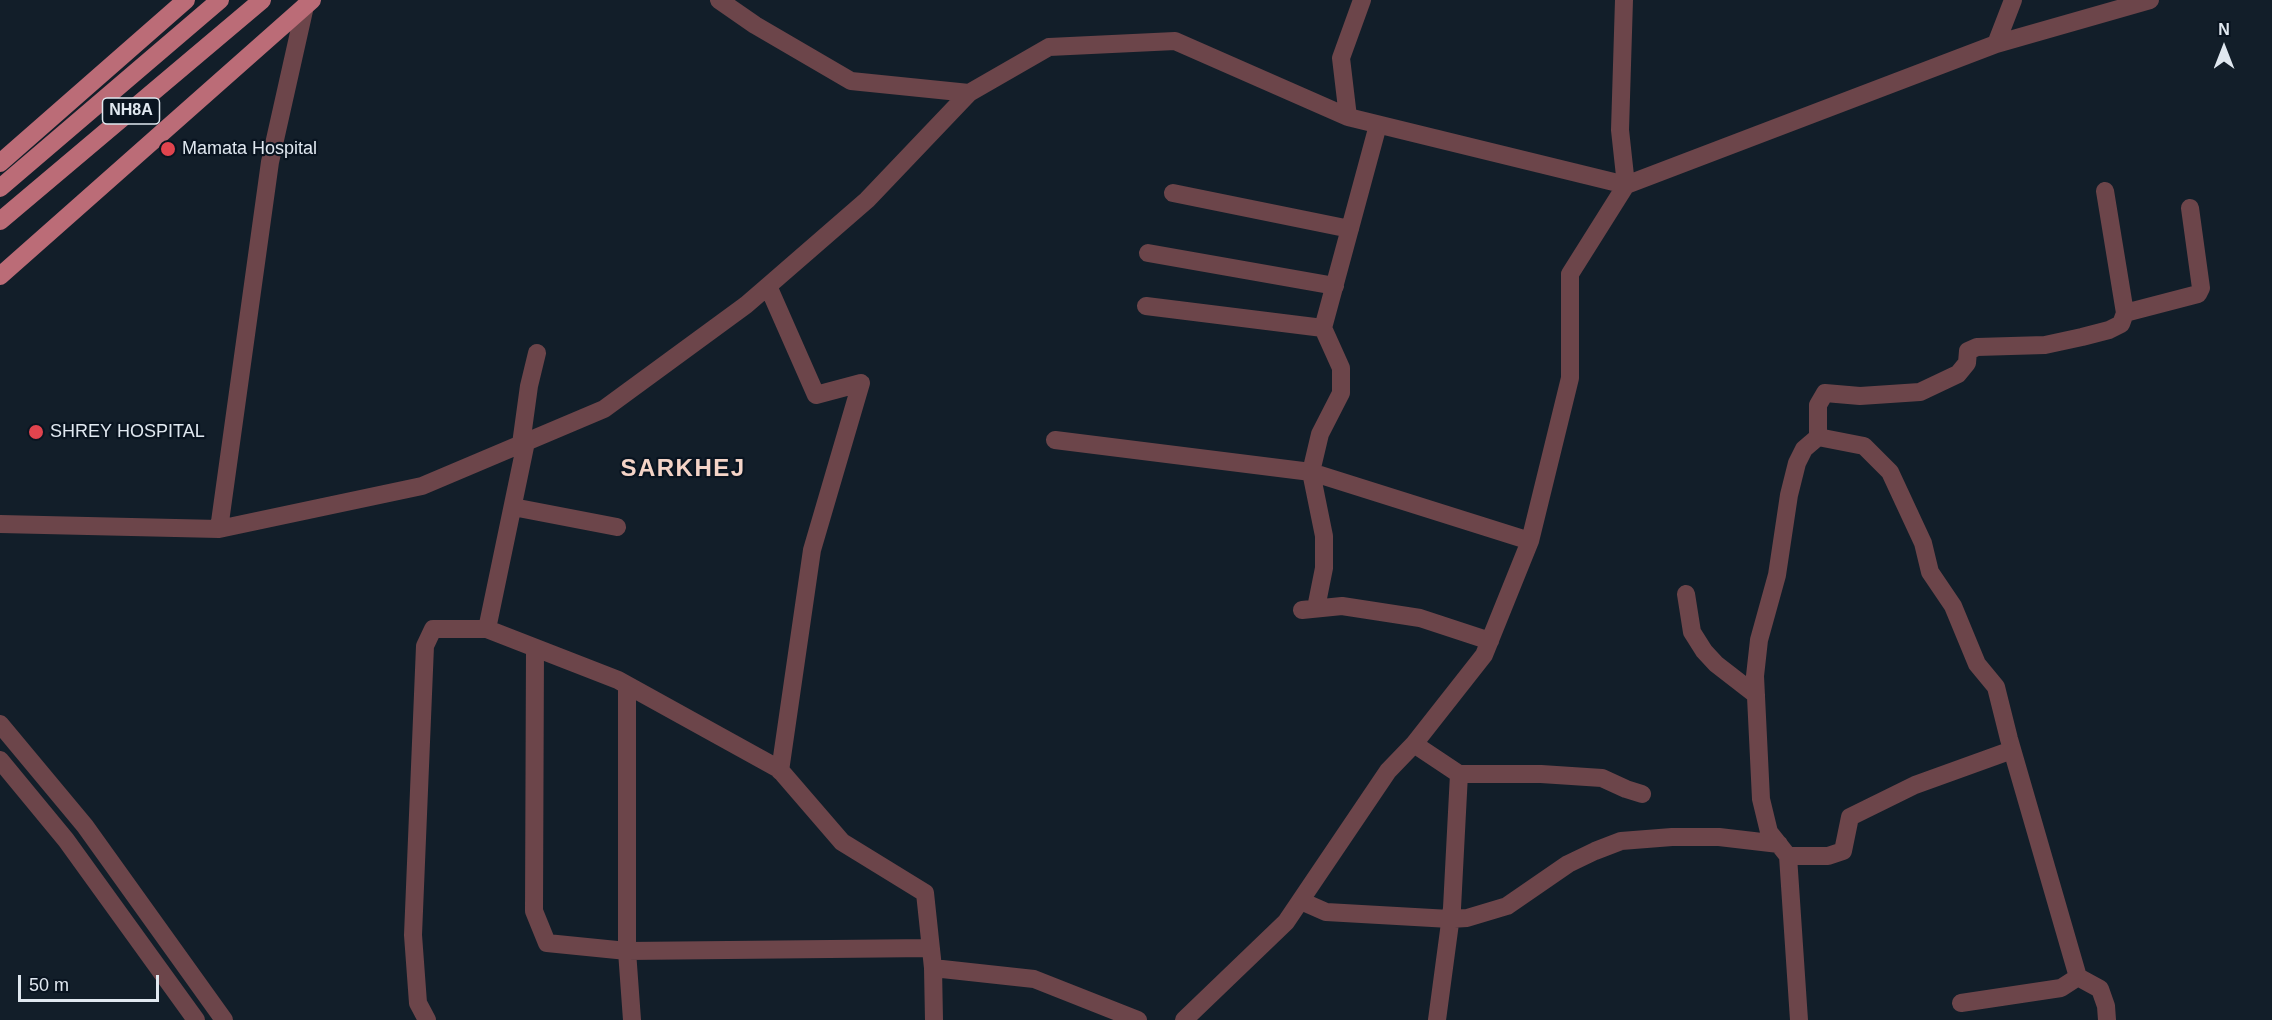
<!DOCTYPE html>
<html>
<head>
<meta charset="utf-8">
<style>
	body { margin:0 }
	#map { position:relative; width:2272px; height:1020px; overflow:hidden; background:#121e29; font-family:Helvetica,sans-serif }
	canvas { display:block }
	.north { position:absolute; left:2194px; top:18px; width:60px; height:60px; -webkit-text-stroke:4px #091420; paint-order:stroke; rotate:0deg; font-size:16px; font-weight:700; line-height:24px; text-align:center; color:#e0e8f0 }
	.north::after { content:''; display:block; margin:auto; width:21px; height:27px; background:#e0e8f0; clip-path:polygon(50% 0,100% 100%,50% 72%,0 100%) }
	.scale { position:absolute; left:18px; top:975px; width:141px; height:27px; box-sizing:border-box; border:3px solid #e0e8f0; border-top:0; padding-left:8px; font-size:18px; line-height:21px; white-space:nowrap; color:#e0e8f0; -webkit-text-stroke:4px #091420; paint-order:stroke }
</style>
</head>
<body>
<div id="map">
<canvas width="2272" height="1020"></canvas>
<div class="north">N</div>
<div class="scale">50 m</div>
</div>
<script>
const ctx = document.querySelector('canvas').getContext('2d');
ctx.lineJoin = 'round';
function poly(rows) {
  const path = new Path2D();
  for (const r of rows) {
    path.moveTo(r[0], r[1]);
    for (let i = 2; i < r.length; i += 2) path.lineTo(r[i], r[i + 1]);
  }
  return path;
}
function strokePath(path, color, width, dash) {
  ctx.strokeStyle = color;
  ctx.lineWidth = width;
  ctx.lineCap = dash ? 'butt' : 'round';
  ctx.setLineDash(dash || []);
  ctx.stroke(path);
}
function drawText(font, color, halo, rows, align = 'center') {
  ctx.font = font + ' Helvetica,sans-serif';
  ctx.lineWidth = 4.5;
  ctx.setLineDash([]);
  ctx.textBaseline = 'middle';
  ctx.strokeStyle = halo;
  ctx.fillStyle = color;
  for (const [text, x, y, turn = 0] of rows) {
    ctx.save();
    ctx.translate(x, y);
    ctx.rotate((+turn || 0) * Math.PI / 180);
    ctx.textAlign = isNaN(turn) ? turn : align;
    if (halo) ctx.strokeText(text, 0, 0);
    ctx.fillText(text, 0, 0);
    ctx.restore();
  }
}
strokePath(poly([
	[719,0,755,25,851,81,969,93],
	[1996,44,2150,0],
	[1348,117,1341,58,1362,0],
	[1173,193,1350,229],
	[1148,253,1335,286],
	[768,286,816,395,861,383,812,550,780,771],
	[1146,306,1323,328,1378,125],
	[2125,313,2198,294,2201,288,2190,208],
	[1818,437,1864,446,1890,472,1923,543,1930,572,1953,606,1977,664,1996,687,2009,739,2078,977,2100,989,2106,1006,2107,1020],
	[1055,440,1311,472,1530,541],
	[526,442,487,629,618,680,779,769,842,842,925,893,933,968,1034,979,1138,1020],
	[521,444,529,386,537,353],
	[513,507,617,527],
	[0,524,219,529,422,486,604,409,746,305,768,286,867,200,969,93,1049,47,1175,41,1348,117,1626,185,1996,44,2013,0],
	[219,529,270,162,305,6],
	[1686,594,1692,632,1704,651,1716,664,1756,695],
	[1316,608,1324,568,1324,536,1311,472,1320,434,1341,393,1341,368,1323,328],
	[1302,610,1342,606,1420,618,1490,641],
	[535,648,534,911,547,943,627,951,632,1020],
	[627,685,627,951,931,948],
	[0,724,85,826,224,1020],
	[1414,744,1459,774,1541,774,1602,778,1626,789,1642,794],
	[0,760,66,840,196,1020],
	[1788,856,1828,856,1843,851,1850,817,1915,785,2012,750],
	[1301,901,1326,912,1450,919,1467,918,1507,906,1568,864,1595,851,1621,841,1672,837,1719,837,1779,844],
	[933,968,934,1020],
	[1961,1003,2061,988,2078,977],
	[427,1020,418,1003,413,935,425,646,433,629,487,629],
	[1184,1020,1286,922,1388,771,1414,744,1484,655,1530,541,1570,378,1570,274,1626,185,1620,130,1624,0],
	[1437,1020,1452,908,1459,774],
	[1799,1020,1788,856,1769,832,1761,799,1755,676,1759,640,1777,575,1789,495,1797,463,1804,449,1818,437,1818,405,1825,393,1860,396,1920,392,1958,374,1967,363,1968,351,1977,347,2045,345,2082,337,2109,330,2121,324,2125,313,2105,191]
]), '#6c454a', 18);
strokePath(poly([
	[0,163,186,0],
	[0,188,220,0],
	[0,221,262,0],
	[0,276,312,0]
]), '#bb6c77', 18);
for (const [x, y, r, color] of [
	[168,149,8,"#e0444e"],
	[36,432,8,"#e0444e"]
]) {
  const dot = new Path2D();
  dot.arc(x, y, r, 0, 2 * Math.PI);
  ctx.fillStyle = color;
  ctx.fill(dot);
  strokePath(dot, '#091420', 2);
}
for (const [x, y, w] of [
	[131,111,57]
]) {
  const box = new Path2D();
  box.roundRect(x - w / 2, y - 13, w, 26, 4.5);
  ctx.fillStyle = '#091420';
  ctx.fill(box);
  strokePath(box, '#e0e8f0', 1.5);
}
drawText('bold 16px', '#e0e8f0', null, [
	["NH8A",131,111]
]);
drawText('18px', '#e0e8f0', '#091420', [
	["Mamata Hospital",182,149],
	["SHREY HOSPITAL",50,432]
], 'left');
ctx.letterSpacing = '1.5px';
drawText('bold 24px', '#f4d4c7', '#091420', [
	["SARKHEJ",683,469]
]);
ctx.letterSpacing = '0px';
</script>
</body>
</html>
